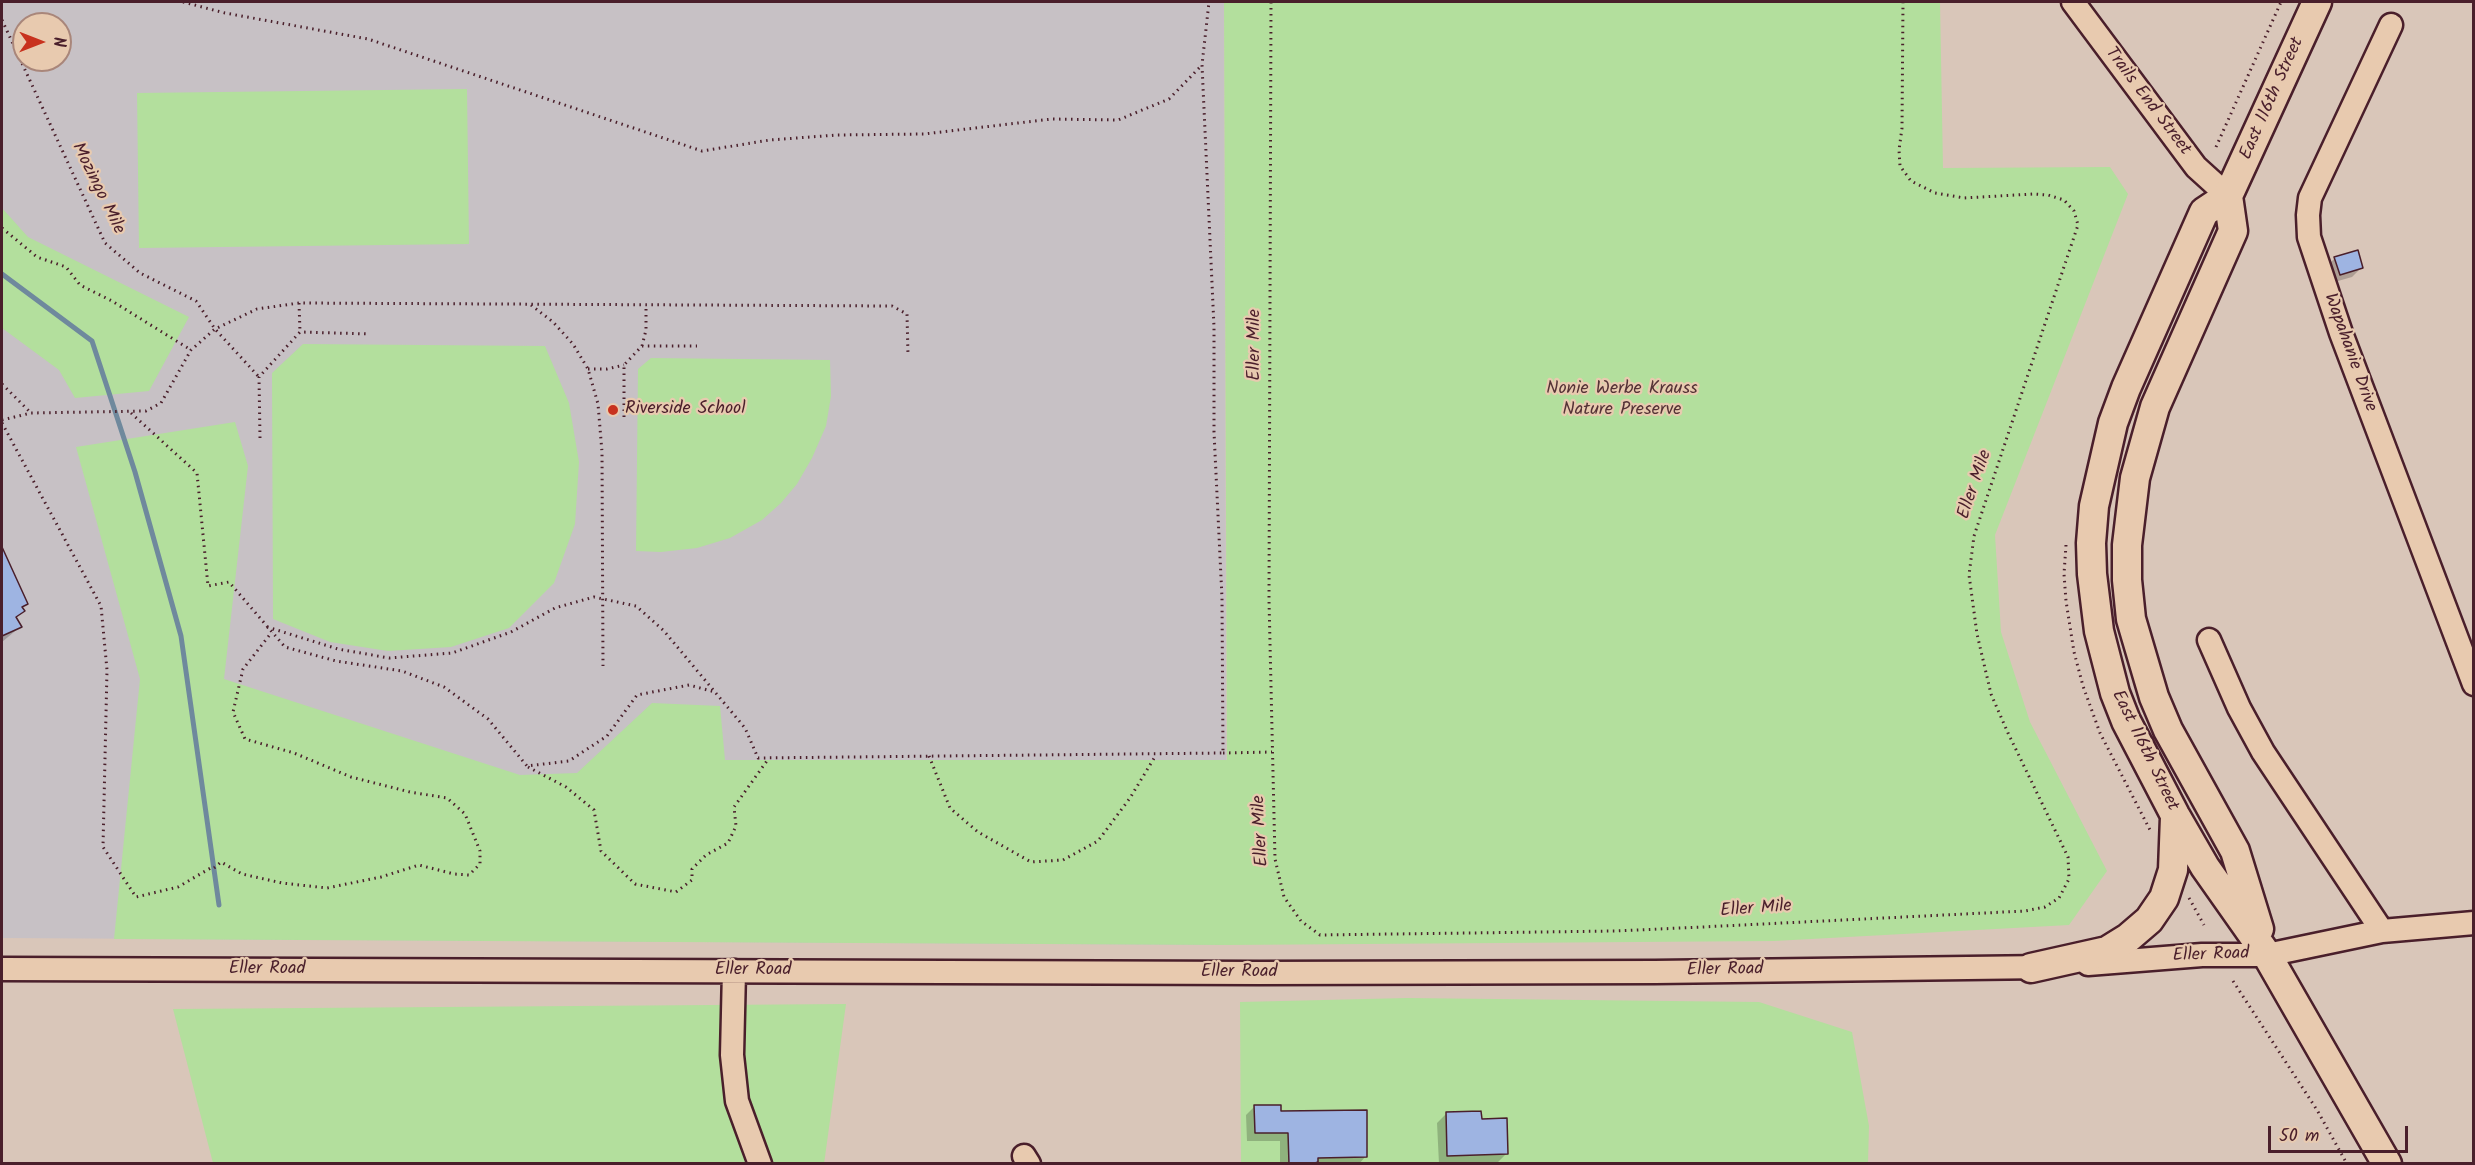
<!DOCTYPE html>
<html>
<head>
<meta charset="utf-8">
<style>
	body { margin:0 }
	#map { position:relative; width:2475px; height:1165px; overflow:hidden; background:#d9c6b9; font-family:Kalam,sans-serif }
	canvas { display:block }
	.frame { position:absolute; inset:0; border:3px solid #4a1f2b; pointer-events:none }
	.north { position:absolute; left:12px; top:12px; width:60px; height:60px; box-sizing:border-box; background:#e8caaf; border:2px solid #a9867a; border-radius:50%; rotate:90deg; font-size:16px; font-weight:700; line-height:24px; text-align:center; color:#4a1f2b }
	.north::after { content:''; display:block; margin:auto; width:21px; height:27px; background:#c8321e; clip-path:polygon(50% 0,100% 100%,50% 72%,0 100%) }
	.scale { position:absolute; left:2268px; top:1126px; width:140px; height:27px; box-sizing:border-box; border:3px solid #4a1f2b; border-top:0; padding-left:8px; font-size:18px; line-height:21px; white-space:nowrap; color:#4a1f2b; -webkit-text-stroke:4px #e8caaf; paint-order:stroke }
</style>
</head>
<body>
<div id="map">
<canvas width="2475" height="1165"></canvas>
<div class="frame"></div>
<div class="north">N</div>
<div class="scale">50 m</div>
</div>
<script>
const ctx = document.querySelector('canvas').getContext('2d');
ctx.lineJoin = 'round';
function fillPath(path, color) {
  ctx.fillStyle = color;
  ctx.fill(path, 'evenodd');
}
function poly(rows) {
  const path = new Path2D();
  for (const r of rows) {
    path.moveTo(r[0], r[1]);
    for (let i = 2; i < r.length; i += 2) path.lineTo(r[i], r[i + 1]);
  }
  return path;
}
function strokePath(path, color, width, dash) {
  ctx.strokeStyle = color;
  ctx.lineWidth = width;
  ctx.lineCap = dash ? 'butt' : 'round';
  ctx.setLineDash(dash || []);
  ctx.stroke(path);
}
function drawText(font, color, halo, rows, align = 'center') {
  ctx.font = font + ' Kalam,sans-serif';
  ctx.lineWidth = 4.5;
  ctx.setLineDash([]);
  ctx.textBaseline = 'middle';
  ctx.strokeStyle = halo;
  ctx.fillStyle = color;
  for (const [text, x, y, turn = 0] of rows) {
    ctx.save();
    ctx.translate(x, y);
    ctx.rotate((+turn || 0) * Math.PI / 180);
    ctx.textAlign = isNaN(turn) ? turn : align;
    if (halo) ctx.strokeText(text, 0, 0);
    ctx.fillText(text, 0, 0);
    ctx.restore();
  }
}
fillPath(poly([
	[2,2,1224,2,1227,945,2,938],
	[24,24,60,24,60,60,24,60]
]), '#c7c1c5');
fillPath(poly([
	[1224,2,1940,2,1943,168,2110,167,2128,194,1995,535,2001,632,2030,722,2107,871,2069,925,1774,941,1227,945,114,939,140,679,76,447,235,422,248,466,224,679,520,775,577,773,652,703,720,706,725,760,1227,760],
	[467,89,469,244,139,248,137,93],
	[2,208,28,237,189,317,149,391,75,398,59,370,2,328],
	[303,344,545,346,569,403,579,462,575,524,554,583,509,628,451,647,388,651,330,642,273,619,272,373],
	[651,358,830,360,831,396,826,426,812,458,797,484,781,503,762,520,730,538,697,548,661,552,636,551,638,369],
	[1407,998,1759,1002,1852,1032,1869,1126,1868,1163,1241,1163,1240,1002],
	[846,1004,824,1164,213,1163,173,1009]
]), '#b3df9d');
fillPath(poly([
	[2335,258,2361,268,2352,277,2331,283,2326,267],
	[2,551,26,603,21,608,23,611,15,619,20,627,2,642],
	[1255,1106,1280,1113,1365,1157,1359,1164,1280,1164,1280,1141,1247,1141,1246,1115],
	[1446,1114,1507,1153,1498,1162,1439,1164,1437,1123]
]), '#0003');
strokePath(poly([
	[2,274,92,341,135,472,181,636,219,905]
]), '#6f899d', 5);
const building = poly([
	[2358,250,2363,268,2340,275,2334,257,2358,250],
	[2,547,28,604,22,607,25,611,16,617,22,627,2,636,2,547],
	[1254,1105,1281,1105,1281,1111,1367,1110,1367,1157,1318,1158,1318,1162,1312,1164,1289,1164,1288,1133,1255,1133,1254,1105],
	[1481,1111,1482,1119,1507,1118,1508,1154,1447,1156,1446,1112,1481,1111]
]);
fillPath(building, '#9eb4e2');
strokePath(building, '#4a1f2b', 1.5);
const minor = poly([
	[2073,2,2196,167,2228,196],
	[2391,25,2310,198,2308,215,2309,237,2341,333,2474,684],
	[2209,640,2239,708,2263,752,2382,931],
	[2088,964,2202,955,2267,955,2382,931,2474,923],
	[2,969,1259,973,1655,972,2046,967],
	[734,971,732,1055,737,1101,760,1164],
	[1024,1156,1029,1164]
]);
const major = poly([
	[2228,196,2204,212,2126,388,2113,423,2094,506,2091,543,2092,574,2099,631,2115,693,2126,721,2175,815,2205,867,2267,955,2387,1164],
	[2259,929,2235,851,2168,730,2154,697,2131,619,2127,580,2127,545,2135,478,2155,407,2233,231,2228,196,2317,2],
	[2031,968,2107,951,2128,938,2149,920,2164,898,2173,870,2175,817]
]);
strokePath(minor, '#4a1f2b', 27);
strokePath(major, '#4a1f2b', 33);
strokePath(poly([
	[183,2,225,13,368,39,702,151,770,140,837,135,924,134,1052,119,1118,120,1169,99,1202,65],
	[1271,2,1269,600,1275,859,1284,897,1301,921,1320,935,1616,931,1702,927,2025,911,2045,907,2059,898,2069,879,2068,857,2008,733,1991,694,1977,634,1969,575,1974,536,2078,225,2074,211,2064,200,2048,195,2033,194,1964,198,1935,193,1911,181,1900,166,1899,150,1902,128,1903,2],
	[2,20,105,243,140,273,196,301,215,329,259,377],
	[2216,147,2281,2],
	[2,228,37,257,66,267,80,285,112,301,191,350],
	[299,303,300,332],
	[531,305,553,322,573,344,588,369,598,404,602,452,603,666],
	[642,346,646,330,646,305],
	[588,369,607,369,624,365],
	[2,384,31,413],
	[131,413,197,473,208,586,229,582,285,647,336,661,402,671,444,687,488,719,527,766,569,761,607,736,637,695,689,685,715,692],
	[624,417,624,365,642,346,697,346],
	[2,420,31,413,146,411,161,403,191,350,215,329,257,309,299,303,892,306,907,314,908,355],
	[2,423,101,606,107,670,103,847,136,897,178,887,214,866],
	[260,438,259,377,300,332,370,334],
	[2066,545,2064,574,2066,601,2074,652,2083,686,2100,733,2150,830],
	[267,627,338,649,389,658,452,653,511,632,555,608,594,597,636,606,664,631,745,728,758,758,1223,753,1222,598,1214,432,1214,327,1202,65,1209,2],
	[1223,753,1272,752],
	[929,756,950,808,978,832,1031,862,1063,860,1098,841,1130,798,1156,755],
	[528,767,566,787,594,810,601,851,635,884,676,892,692,880,692,869,706,855,728,843,736,826,734,807,769,758],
	[214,868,221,862,242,874,282,883,327,888,381,877,419,865,454,874,469,875,480,864,480,851,465,814,447,798,410,792,351,777,294,753,245,739,233,712,243,669,272,632],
	[2189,898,2204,925],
	[2233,981,2317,1110,2347,1164]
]), '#4a1f2b', 3, [1.5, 4.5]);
strokePath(minor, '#e8caaf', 22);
strokePath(major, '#e8caaf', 28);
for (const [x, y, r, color] of [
	[613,410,6,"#c8321e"]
]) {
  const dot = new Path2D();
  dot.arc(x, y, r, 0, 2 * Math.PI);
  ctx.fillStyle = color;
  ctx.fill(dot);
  strokePath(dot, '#e8caaf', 2);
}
drawText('18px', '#4a1f2b', '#e8caaf', [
	["East 116th Street",2273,99,-66],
	["Trails End Street",2147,102,53],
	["Mozingo Mile",97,189,64],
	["Eller Mile",1256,345,-90],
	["Wapahanie Drive",2349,353,70],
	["Eller Mile",1976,485,-71],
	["East 116th Street",2144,751,64],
	["Eller Mile",1262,831,-93],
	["Eller Mile",1756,910,-4],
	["Eller Road",2211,956,-2],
	["Eller Road",267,970],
	["Eller Road",753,971],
	["Eller Road",1725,971,-1],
	["Eller Road",1239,973]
]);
drawText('18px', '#543236', '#e8caaf', [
	["Nonie Werbe Krauss",1622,390],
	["Nature Preserve",1622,411]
]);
drawText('18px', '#4a1f2b', '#e8caaf', [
	["Riverside School",625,410]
], 'left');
</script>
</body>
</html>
